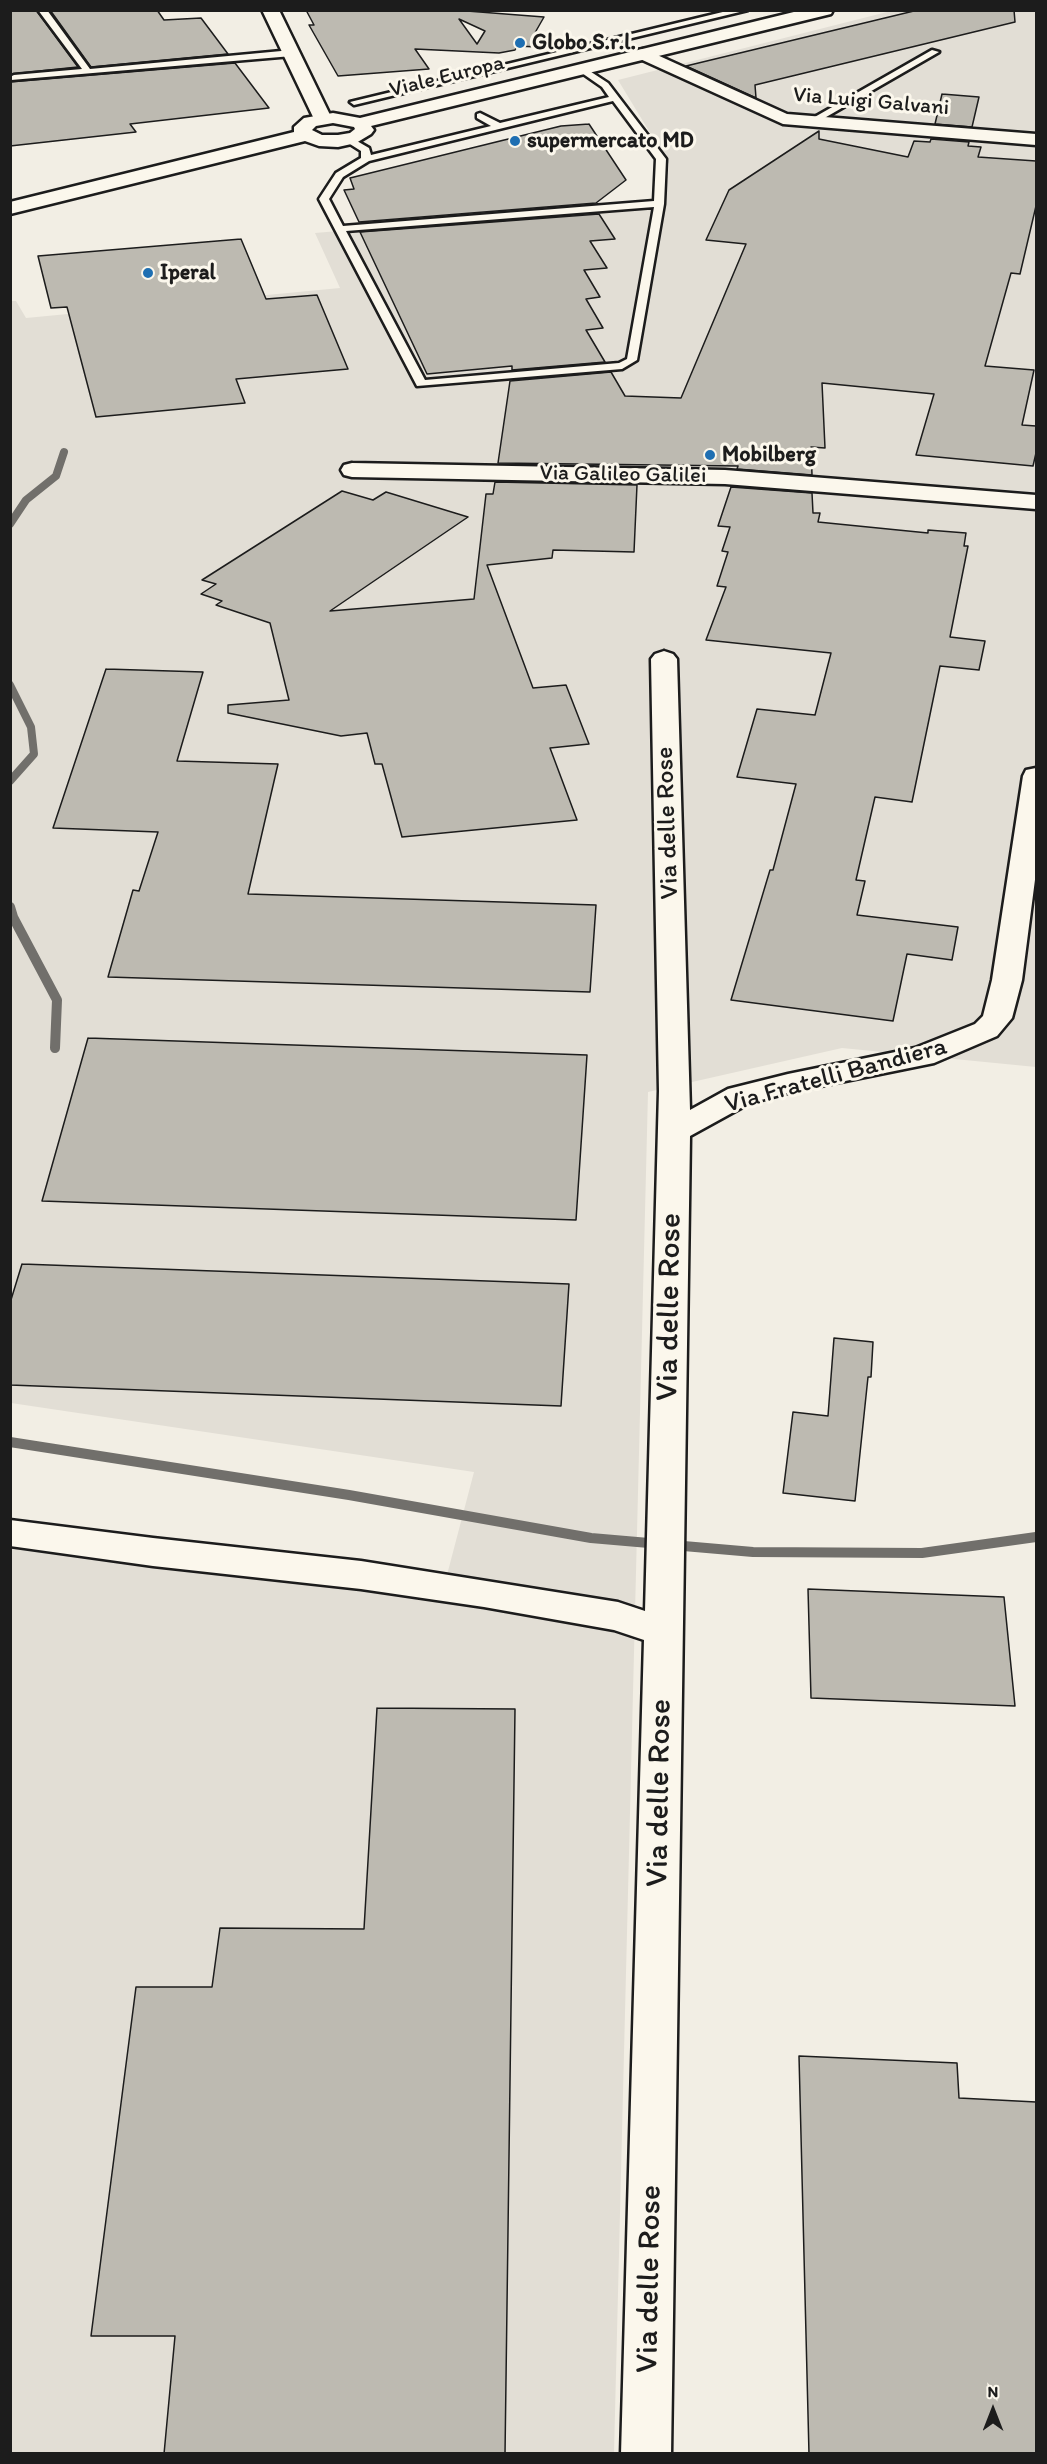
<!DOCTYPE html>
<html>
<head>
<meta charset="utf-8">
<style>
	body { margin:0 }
	#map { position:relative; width:1047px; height:2464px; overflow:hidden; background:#f2eee4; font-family:Itim,sans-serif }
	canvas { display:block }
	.frame { position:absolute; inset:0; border:12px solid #1c1c1c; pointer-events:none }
	.north { position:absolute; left:963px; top:2380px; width:60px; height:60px; -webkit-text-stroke:4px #fbf7ec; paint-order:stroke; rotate:0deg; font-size:16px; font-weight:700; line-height:24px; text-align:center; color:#1c1c1c }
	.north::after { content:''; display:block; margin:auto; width:21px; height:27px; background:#1c1c1c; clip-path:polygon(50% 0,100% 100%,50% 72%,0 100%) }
</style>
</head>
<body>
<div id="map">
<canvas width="1047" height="2464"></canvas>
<div class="frame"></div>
<div class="north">N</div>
</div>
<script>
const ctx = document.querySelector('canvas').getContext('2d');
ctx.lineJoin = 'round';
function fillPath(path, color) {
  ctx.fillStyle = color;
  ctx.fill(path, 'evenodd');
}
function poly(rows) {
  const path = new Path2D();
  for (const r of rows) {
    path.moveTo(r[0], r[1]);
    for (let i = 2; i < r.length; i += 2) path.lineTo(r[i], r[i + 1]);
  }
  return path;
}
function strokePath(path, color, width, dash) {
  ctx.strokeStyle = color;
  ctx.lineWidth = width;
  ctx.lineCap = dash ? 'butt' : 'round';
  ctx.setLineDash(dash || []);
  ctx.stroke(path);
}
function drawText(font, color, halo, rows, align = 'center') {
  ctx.font = font + ' Itim,sans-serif';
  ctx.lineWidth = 6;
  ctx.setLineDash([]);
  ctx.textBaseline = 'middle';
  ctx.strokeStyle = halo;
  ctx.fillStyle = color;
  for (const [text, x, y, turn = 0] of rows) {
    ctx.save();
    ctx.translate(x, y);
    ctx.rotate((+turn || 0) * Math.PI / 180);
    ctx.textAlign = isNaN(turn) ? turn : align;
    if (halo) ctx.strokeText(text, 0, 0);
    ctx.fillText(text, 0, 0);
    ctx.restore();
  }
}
fillPath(poly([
	[891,11,1036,11,1036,1067,842,1048,648,1092,614,2453,11,2453,11,1544,442,1594,474,1472,11,1403,11,301,16,301,26,318,340,288,315,233,665,203,669,164,618,80]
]), '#e2ded5');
strokePath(poly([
	[10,524,26,500,56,476,64,452],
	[10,685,31,727,34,754,10,781]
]), '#716f6b', 8);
strokePath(poly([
	[10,907,13,917,57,1000,55,1048],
	[10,1442,349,1495,591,1538,753,1552,922,1553,1036,1537]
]), '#716f6b', 10);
const building = poly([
	[10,10,36,10,78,67,10,74,10,10],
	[50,10,157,10,164,20,201,18,228,54,91,67,50,10],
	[306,10,454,10,544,17,532,38,538,47,517,46,515,50,499,53,415,49,429,69,338,76,309,25,314,25,306,10],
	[459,19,485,31,477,44,459,19],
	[918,10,1014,10,1015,22,755,85,756,98,686,66,918,10],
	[235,63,269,108,130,124,136,132,10,146,10,82,235,63],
	[942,94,979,97,972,127,935,124,942,94],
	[589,124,626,180,596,203,359,222,344,190,354,189,350,178,561,126,589,124],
	[819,131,819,139,908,157,914,141,930,142,931,139,969,142,968,146,981,147,978,157,1036,161,1036,206,1020,274,1011,273,985,366,1034,370,1022,425,1036,426,1036,453,1033,466,916,455,934,394,822,383,825,448,811,447,812,475,737,469,738,466,498,463,510,381,611,372,625,396,681,398,746,244,706,240,729,190,819,131],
	[599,214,615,239,590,241,607,268,584,270,600,297,586,299,603,328,586,330,605,362,512,370,512,366,427,374,360,232,599,214],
	[241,239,266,299,317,295,348,369,236,379,245,403,96,417,67,307,51,308,38,256,241,239],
	[495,482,637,485,634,552,553,550,552,558,487,565,533,688,566,685,589,744,550,748,577,820,402,837,382,764,375,764,367,733,341,736,228,713,228,705,289,700,270,623,216,605,222,601,201,594,216,584,202,580,342,491,373,500,386,492,468,517,330,611,474,599,486,494,493,494,495,482],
	[731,487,812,493,813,513,820,513,818,522,928,533,928,530,966,533,964,546,968,546,950,637,985,641,979,670,940,666,912,802,875,797,856,880,865,881,857,915,958,927,952,960,907,954,893,1021,731,1000,770,870,773,870,796,784,737,777,757,709,815,715,831,653,706,640,726,587,717,586,728,552,722,551,730,527,718,526,731,487],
	[106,669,203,672,177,761,278,764,248,894,596,905,590,992,108,977,133,890,139,891,158,832,53,828,106,669],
	[88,1038,587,1055,576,1220,42,1201,88,1038],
	[22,1264,569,1284,561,1406,10,1385,10,1303,22,1264],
	[834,1338,873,1342,871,1377,868,1377,855,1501,783,1493,793,1412,828,1416,834,1338],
	[808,1589,1004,1597,1015,1706,811,1698,808,1589],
	[377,1708,515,1709,505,2454,164,2454,175,2336,91,2336,136,1987,212,1987,220,1928,364,1929,377,1708],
	[799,2056,957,2063,959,2098,1036,2102,1036,2454,809,2454,799,2056]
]);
fillPath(building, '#bdbab1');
strokePath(building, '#1c1c1c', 1.5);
const service = poly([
	[38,10,47,10,90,69,292,50,296,53,292,56,11,80,10,77,14,75,82,69,38,10],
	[731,10,748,10,354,105,350,102,731,10],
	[932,50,939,52,814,124,806,122,932,50],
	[582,66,608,83,666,159,664,204,637,360,622,369,417,386,319,199,336,173,361,158,361,151,342,139,350,137,369,148,371,155,491,126,477,118,477,114,480,113,500,123,609,97,602,87,579,71,578,69,582,66],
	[613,101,656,159,654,201,343,226,329,199,343,177,369,161,613,101],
	[654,207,627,359,619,363,425,380,346,231,654,207]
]);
const minor = poly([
	[262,10,279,10,332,119,329,123,317,123,314,119,262,10],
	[644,49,787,114,1036,134,1036,145,783,124,638,58,635,54,638,50,644,49],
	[352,463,725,470,1036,495,1036,509,725,484,352,477,344,475,341,470,344,465,352,463],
	[664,651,673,654,677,659,690,1110,728,1089,788,1074,915,1048,975,1024,983,1016,992,980,1023,776,1026,770,1036,768,1036,872,1022,980,1012,1018,997,1036,934,1063,791,1092,750,1103,690,1136,671,2454,621,2454,644,1640,614,1630,484,1607,361,1589,153,1566,10,1546,10,1520,153,1538,361,1561,618,1602,645,1611,659,1091,651,659,655,654,664,651]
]);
const tertiary = poly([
	[802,10,833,10,831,14,371,126,374,130,371,134,356,143,338,147,319,146,305,141,10,214,10,202,294,132,294,127,304,118,333,113,360,118,802,10],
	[333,123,354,127,355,129,350,133,338,135,322,135,312,130,316,126,333,123]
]);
strokePath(service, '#1c1c1c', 5);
strokePath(minor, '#1c1c1c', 5);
strokePath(tertiary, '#1c1c1c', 5);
fillPath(service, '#fbf7ec');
fillPath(minor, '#fbf7ec');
fillPath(tertiary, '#fbf7ec');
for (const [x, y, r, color] of [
	[520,43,6,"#1f6fb2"],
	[515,141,6,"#1f6fb2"],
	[148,273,6,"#1f6fb2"],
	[710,455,6,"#1f6fb2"]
]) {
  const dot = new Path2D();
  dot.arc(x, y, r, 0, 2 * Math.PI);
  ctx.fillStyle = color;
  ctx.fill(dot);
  strokePath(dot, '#fbf7ec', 2);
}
drawText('bold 22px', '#1c1c1c', '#fbf7ec', [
	["Globo S.r.l.",532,43],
	["supermercato MD",527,141],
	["Iperal",160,273],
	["Mobilberg",722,455]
], 'left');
drawText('22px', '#1c1c1c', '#fbf7ec', [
	["Viale Europa",447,77,-14],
	["Via Luigi Galvani",871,102,5],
	["Via Galileo Galilei",623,475,1]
]);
drawText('26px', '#1c1c1c', '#fbf7ec', [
	["Via delle Rose",668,823,-92],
	["Via Fratelli Bandiera",836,1076,-15]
]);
drawText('32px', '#1c1c1c', '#fbf7ec', [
	["Via delle Rose",670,1307,-89],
	["Via delle Rose",660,1793,-89],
	["Via delle Rose",650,2279,-89]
]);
</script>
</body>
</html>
